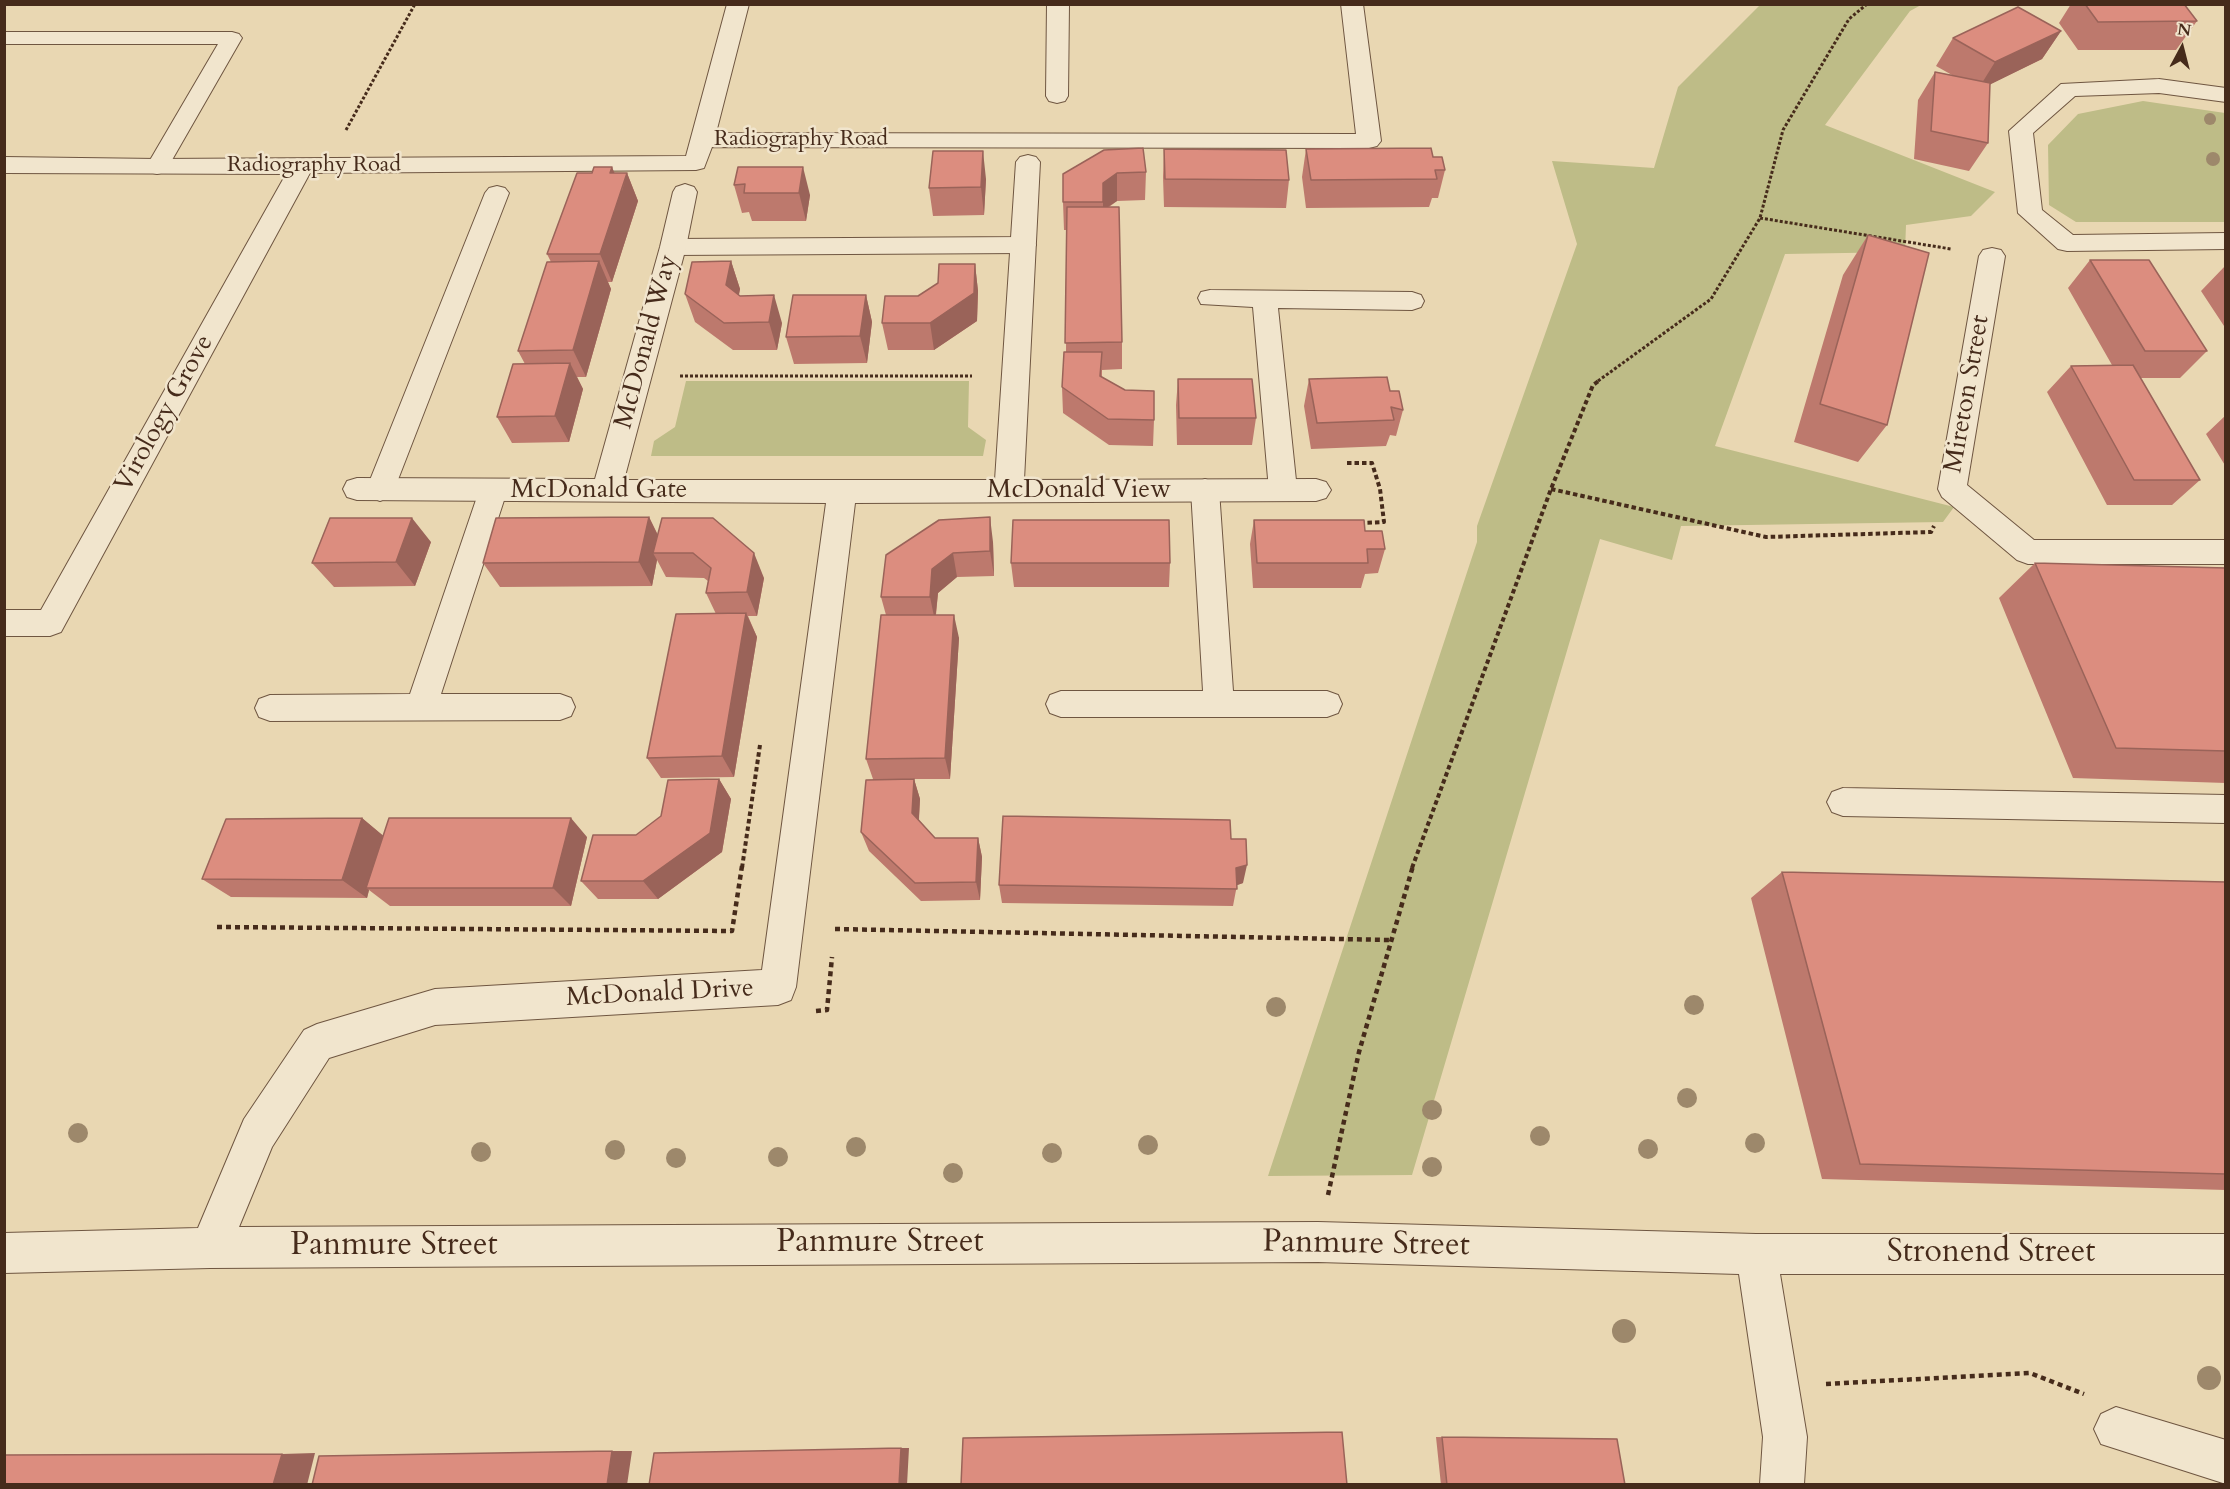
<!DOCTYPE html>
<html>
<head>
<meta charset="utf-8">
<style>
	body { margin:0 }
	#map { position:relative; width:2230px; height:1489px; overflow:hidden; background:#e9d7b2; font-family:Cardo,serif }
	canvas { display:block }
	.frame { position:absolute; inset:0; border:6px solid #462b1b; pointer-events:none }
	.north { position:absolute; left:2152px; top:18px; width:60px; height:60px; -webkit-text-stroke:4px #f1e5cd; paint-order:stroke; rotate:7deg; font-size:16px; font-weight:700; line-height:24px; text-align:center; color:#462b1b }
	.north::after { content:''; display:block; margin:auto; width:21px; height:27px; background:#462b1b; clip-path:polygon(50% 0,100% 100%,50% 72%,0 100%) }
</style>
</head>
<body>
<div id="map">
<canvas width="2230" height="1489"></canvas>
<div class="frame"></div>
<div class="north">N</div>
</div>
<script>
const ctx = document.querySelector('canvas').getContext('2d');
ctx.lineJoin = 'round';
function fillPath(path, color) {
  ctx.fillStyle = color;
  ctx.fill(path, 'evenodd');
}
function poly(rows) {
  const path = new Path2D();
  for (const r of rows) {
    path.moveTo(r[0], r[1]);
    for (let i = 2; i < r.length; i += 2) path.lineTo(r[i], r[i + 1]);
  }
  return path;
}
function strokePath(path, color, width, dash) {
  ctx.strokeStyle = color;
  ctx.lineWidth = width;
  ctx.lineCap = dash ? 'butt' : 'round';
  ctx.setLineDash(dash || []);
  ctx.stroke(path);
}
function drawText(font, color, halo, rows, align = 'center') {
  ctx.font = font + ' Cardo,serif';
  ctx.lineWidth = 5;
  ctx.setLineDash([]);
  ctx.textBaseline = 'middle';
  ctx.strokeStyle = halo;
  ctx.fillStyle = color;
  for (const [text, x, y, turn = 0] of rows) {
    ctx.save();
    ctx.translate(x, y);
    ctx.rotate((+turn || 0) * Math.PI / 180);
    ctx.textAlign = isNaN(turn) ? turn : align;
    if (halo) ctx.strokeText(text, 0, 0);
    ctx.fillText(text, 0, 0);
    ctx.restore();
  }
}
fillPath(poly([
	[1760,5,1921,5,1910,11,1825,125,1995,192,1971,216,1906,225,1905,252,1785,254,1715,446,1954,507,1943,522,1681,526,1672,560,1600,539,1412,1175,1268,1176,1477,542,1477,526,1577,244,1552,161,1654,168,1678,87],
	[2143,101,2225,113,2225,222,2076,222,2049,205,2048,145,2078,114],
	[686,381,969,381,968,427,986,440,983,456,651,456,654,441,675,427]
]), '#bebc87');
const lane = poly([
	[4,32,232,32,239,34,242,38,168,167,165,172,157,174,149,172,146,167,218,44,4,44,4,32],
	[497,186,505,188,509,193,394,490,390,497,380,501,370,497,366,490,485,193,489,188,497,186],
	[1024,237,1032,239,1036,245,1032,251,1024,253,673,255,664,253,661,247,664,241,673,239,1024,237],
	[1210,290,1412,292,1421,295,1424,301,1421,307,1412,310,1278,308,1297,490,1293,497,1283,501,1273,497,1269,490,1253,307,1201,304,1198,298,1201,292,1210,290],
	[1205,479,1215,483,1219,490,1233,691,1327,691,1338,695,1342,704,1338,713,1327,717,1061,717,1050,713,1046,704,1050,695,1061,691,1203,691,1191,490,1195,483,1205,479],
	[493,480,503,484,507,491,441,694,560,694,571,698,575,707,571,716,560,720,270,721,259,717,255,708,259,699,270,695,410,694,479,491,483,484,493,480],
	[1843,788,2226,795,2226,823,1843,816,1832,812,1827,802,1832,792,1843,788]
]);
const street = poly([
	[727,4,749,4,716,133,1356,134,1341,4,1363,4,1381,141,1377,146,1369,148,712,147,704,168,696,170,310,173,61,632,50,636,4,636,4,610,41,610,286,174,4,173,4,157,157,159,686,156,727,4],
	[1047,4,1069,4,1068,96,1065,101,1057,103,1049,101,1046,96,1047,4],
	[2159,79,2226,88,2226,102,2159,93,2075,96,2033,133,2042,210,2073,235,2226,233,2226,249,2067,251,2058,249,2018,213,2009,131,2061,84,2159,79],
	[1028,155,1036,157,1040,162,1024,480,1316,479,1326,482,1331,490,1326,498,1316,501,855,503,796,987,791,1000,778,1005,435,1025,329,1058,272,1147,239,1227,1318,1222,1756,1234,2226,1234,2226,1274,1780,1274,1807,1437,1804,1484,1760,1484,1763,1437,1739,1274,1318,1262,210,1268,4,1273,4,1233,198,1228,244,1119,304,1030,317,1024,435,989,762,970,826,503,357,500,347,497,343,489,347,481,357,478,595,479,660,247,673,192,676,187,685,184,694,187,697,192,686,247,624,480,995,480,1016,162,1020,157,1028,155],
	[1992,248,2001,250,2005,256,1967,485,2034,540,2226,540,2226,564,2028,564,2017,560,1942,497,1938,489,1979,256,1983,250,1992,248],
	[2116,1407,2226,1440,2226,1484,2101,1444,2094,1429,2101,1414,2116,1407]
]);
strokePath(lane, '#6f5641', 2);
strokePath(street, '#6f5641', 2);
strokePath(poly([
	[346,130,415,4],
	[1760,218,1951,249],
	[680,376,972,376],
	[1598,381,1711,299,1760,218,1783,130,1849,19,1867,4]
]), '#462b1b', 3, [3, 2]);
strokePath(poly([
	[1347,463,1372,463,1380,489,1384,522,1360,523],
	[1551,489,1766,537,1931,532,1934,526],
	[742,868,760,745],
	[1412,868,1551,489,1593,385,1600,380]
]), '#462b1b', 4, [4.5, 3]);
strokePath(poly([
	[217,927,732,931,742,866],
	[835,929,1390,940],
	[816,1011,827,1010,832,957],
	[1328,1195,1359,1052,1413,866],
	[1826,1384,2030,1373,2084,1394]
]), '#462b1b', 4.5, [5, 4]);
fillPath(lane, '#f1e5cd');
fillPath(street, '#f1e5cd');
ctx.fillStyle = '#9d886b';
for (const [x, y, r] of [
	[2210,119,6],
	[2213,159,7],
	[1694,1005,10],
	[1276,1007,10],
	[1687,1098,10],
	[1432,1110,10],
	[78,1133,10],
	[1540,1136,10],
	[1755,1143,10],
	[1148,1145,10],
	[856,1147,10],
	[1648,1149,10],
	[615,1150,10],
	[481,1152,10],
	[1052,1153,10],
	[778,1157,10],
	[676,1158,10],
	[1432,1167,10],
	[953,1173,10],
	[1624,1331,12],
	[2209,1378,12]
]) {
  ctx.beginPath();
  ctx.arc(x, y, r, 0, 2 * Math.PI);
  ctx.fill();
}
fillPath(poly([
	[2071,4,2184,4,2197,21,2176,50,2078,50,2059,23],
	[2061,31,2042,59,1990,84,1988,143,1969,171,1914,159,1918,100,1935,72,1952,75,1936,66,1953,38],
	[1164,149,1289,180,1286,208,1164,207,1163,177],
	[1306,149,1433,157,1445,170,1438,198,1432,198,1429,207,1306,208,1302,177],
	[612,167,614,173,627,173,638,201,612,282,608,282,611,289,586,377,577,377,583,389,569,442,512,443,497,417,525,364,518,351,551,262,547,254],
	[738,167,810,195,806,221,752,221,749,212,742,213,734,185],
	[1146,172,1145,200,1117,201,1109,207,1122,342,1122,369,1102,370,1102,377,1154,420,1153,446,1109,445,1063,413,1062,387,1066,352,1067,230,1064,230,1063,202,1063,174],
	[986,179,984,215,933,216,929,188],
	[1868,235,1887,425,1858,462,1794,442,1843,275],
	[2090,260,2207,351,2180,378,2140,378,2200,480,2172,505,2107,505,2047,392,2071,366,2112,365,2068,288],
	[731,261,740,289,739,295,782,323,777,350,733,350,695,322,685,294],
	[975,264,978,291,977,321,934,350,888,350,882,323,918,296],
	[2226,265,2226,329,2201,291],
	[866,295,872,322,867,363,794,364,786,337],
	[1178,379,1256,418,1252,445,1177,445,1176,405],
	[1309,379,1390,391,1403,410,1396,436,1390,435,1386,446,1311,449,1304,406],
	[2226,415,2226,467,2206,434],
	[649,517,658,535,764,578,757,616,748,616,757,637,734,777,661,778,647,758,716,614,706,593,708,581,704,578,666,577,657,560,652,586,500,587,483,563],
	[1254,520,1365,531,1385,549,1378,573,1365,574,1361,588,1253,588,1250,544],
	[431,542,415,586,334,587,312,563],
	[993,542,994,576,957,577,938,593,936,615,959,638,950,779,914,779,920,799,919,820,935,838,978,838,982,857,980,900,921,901,869,851,861,832,873,779,866,759,886,615,881,597,886,555],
	[1011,563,1170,563,1169,587,1014,587],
	[2035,563,2226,568,2226,783,2073,778,1999,598],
	[719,779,731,799,722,852,658,899,598,899,581,881,636,835],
	[362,818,383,836,587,837,571,906,390,906,369,890,367,898,231,897,202,879],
	[1231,839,1243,883,1237,885,1233,906,1002,903,999,885],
	[1782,872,2226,882,2226,1190,1822,1179,1751,898],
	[1436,1437,1617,1439,1625,1485,1441,1485]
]), '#bd796d');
fillPath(poly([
	[2061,31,2042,59,1977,91,1995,62],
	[983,151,986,179,984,215,981,187],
	[612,167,622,191,627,173,638,201,612,282,600,254,610,173],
	[803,167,810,195,806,221,799,193],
	[1117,173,1117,201,1103,210,1103,183],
	[599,261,611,289,586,377,573,350],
	[731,261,740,289,735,312,726,285],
	[975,264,978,291,977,321,934,350,930,323],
	[774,295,782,323,777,350,769,322],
	[866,295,872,322,867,363,860,336],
	[570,363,583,389,569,442,555,416],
	[649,517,661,542,653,553,657,560,652,586,639,562],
	[990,517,993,542,994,576,990,551],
	[412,518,431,542,415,586,396,562],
	[754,553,764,578,757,616,747,592],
	[953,553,957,577,938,593,935,621,930,597,932,569],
	[746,613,757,637,734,777,722,756],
	[954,615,959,638,950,779,945,758],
	[719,779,731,799,722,852,658,899,643,881],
	[914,779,920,799,918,832,912,813],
	[362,818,386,838,366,888,369,890,367,898,342,880],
	[571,818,587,837,571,906,553,888],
	[978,838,982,857,980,900,976,882],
	[1247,865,1243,883,1232,887,1236,868],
	[901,1448,909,1448,907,1485,899,1485],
	[612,1451,632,1451,627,1485,607,1485],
	[315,1453,307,1485,273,1485,282,1454]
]), '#9a6359');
const building = poly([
	[2085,4,2184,4,2197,21,2098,22,2085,4],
	[2018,7,2061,31,1995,62,1953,38,2018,7],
	[1935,72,1990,83,1988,143,1931,131,1935,72],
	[1143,148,1146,172,1117,173,1103,183,1103,202,1063,202,1063,174,1104,150,1143,148],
	[1431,148,1433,157,1442,157,1445,170,1435,170,1437,179,1311,180,1306,149,1431,148],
	[1164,149,1286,150,1289,180,1165,179,1164,149],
	[933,151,983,151,981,187,929,188,933,151],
	[594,167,612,167,610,173,627,173,600,254,547,254,577,173,592,173,594,167],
	[738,167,803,167,799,193,744,193,745,184,734,185,738,167],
	[1067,207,1119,207,1122,342,1065,343,1067,207],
	[1868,235,1929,253,1887,425,1820,404,1868,235],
	[2090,260,2149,260,2207,351,2145,351,2090,260],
	[599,261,573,350,518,351,547,262,599,261],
	[731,261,726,285,740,296,774,295,769,322,724,323,685,294,692,262,731,261],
	[939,264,975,264,974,293,930,323,882,323,885,296,918,296,938,283,939,264],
	[793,295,866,295,860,336,786,337,793,295],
	[1064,352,1102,352,1100,376,1125,390,1154,391,1154,420,1108,419,1062,387,1064,352],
	[570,363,555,416,497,417,513,364,570,363],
	[2133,365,2200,480,2134,480,2071,366,2133,365],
	[1387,377,1390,391,1399,391,1403,410,1391,407,1394,420,1317,423,1309,379,1387,377],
	[1178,379,1252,379,1256,418,1179,418,1178,379],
	[649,517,639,562,483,563,496,518,649,517],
	[990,517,990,551,953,553,932,569,930,597,881,597,886,555,939,520,990,517],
	[330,518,412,518,396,562,312,563,330,518],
	[662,518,713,518,754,553,747,592,706,593,711,568,693,553,653,553,662,518],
	[1013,520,1169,520,1170,563,1011,563,1013,520],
	[1254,520,1364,520,1365,531,1382,531,1385,549,1367,549,1368,563,1257,563,1254,520],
	[2035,563,2226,568,2226,751,2116,748,2035,563],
	[746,613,722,756,647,758,676,614,746,613],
	[881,615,954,615,945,758,866,759,881,615],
	[719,779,710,833,643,881,581,881,593,835,636,835,661,816,668,780,719,779],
	[914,779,912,813,935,838,978,838,976,882,915,883,861,832,866,780,914,779],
	[1003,816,1230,820,1231,839,1246,839,1247,865,1236,868,1237,889,999,885,1003,816],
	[362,818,342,880,202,879,226,819,362,818],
	[389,818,571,818,553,888,366,888,389,818],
	[1782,872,2226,882,2226,1174,1860,1164,1782,872],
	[1342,1432,1347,1485,961,1485,963,1438,1342,1432],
	[1442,1437,1617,1439,1625,1485,1447,1485,1442,1437],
	[901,1448,899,1485,649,1485,654,1453,901,1448],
	[612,1451,607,1485,312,1485,319,1456,612,1451],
	[282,1454,273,1485,4,1485,4,1455,282,1454]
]);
fillPath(building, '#dc8d7f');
strokePath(building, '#9a6359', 1.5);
drawText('22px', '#462b1b', '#f1e5cd', [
	["Radiography Road",801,140],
	["Radiography Road",314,166]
]);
drawText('26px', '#462b1b', '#f1e5cd', [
	["McDonald Way",647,342,-75],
	["Mireton Street",1968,394,-80],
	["Virology Grove",165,414,-61],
	["McDonald Gate",599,491],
	["McDonald View",1079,491],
	["McDonald Drive",660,994,-3]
]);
drawText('32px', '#462b1b', '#f1e5cd', [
	["Panmure Street",880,1244],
	["Panmure Street",1366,1245,1],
	["Panmure Street",394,1247],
	["Stronend Street",1991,1254]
]);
</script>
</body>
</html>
